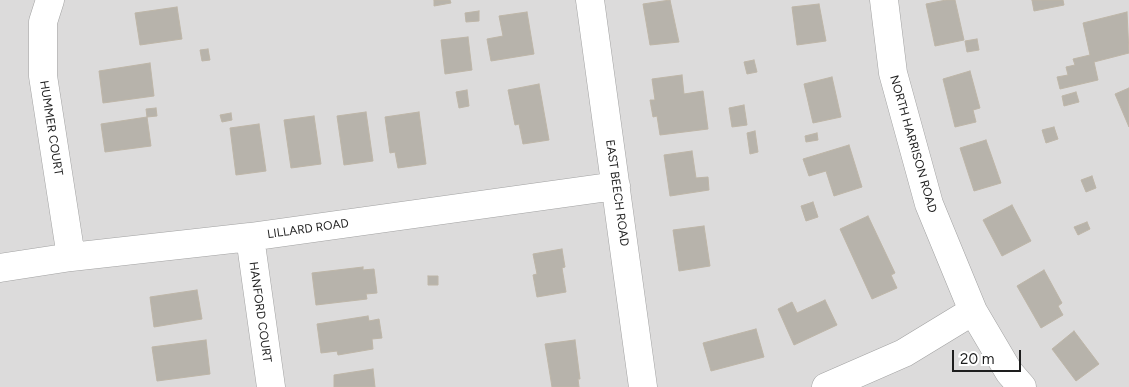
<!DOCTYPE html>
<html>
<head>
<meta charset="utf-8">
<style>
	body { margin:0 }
	#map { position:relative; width:1129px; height:387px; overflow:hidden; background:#eeede5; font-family:Figtree,sans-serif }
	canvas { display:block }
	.scale { position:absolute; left:952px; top:350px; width:69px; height:22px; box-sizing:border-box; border:2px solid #1e1e1e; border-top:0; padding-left:6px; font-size:15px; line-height:18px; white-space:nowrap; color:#1e1e1e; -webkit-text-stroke:4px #fff; paint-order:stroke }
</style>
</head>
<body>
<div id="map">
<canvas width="1129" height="387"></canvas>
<div class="scale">20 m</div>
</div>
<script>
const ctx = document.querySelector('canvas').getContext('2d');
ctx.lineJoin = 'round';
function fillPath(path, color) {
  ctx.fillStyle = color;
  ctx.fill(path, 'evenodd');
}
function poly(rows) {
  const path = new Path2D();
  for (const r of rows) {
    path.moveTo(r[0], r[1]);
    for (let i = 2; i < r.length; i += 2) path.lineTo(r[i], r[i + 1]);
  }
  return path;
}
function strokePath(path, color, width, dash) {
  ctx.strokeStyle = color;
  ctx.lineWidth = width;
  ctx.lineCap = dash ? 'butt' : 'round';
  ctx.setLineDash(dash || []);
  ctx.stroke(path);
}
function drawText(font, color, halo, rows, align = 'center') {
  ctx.font = font + ' Figtree,sans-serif';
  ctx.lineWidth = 5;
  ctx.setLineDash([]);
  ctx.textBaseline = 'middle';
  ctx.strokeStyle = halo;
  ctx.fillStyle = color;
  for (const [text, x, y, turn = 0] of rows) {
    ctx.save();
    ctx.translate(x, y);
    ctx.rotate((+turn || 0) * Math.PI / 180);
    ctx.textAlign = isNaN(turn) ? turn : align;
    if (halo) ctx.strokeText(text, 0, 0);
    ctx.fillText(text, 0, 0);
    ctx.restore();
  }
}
fillPath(poly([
	[0,0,1129,0,1129,387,0,387]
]), '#dcdbdb');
const building = poly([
	[434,0,450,0,451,3,434,6,434,0],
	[670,0,679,42,650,45,643,4,670,0],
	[946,0,955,0,964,40,935,46,926,4,946,0],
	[1032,0,1063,0,1064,5,1034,11,1032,0],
	[819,4,826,41,797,45,792,7,819,4],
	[177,7,182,39,140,45,135,13,177,7],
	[479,11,479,21,466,22,465,13,479,11],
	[527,12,534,54,491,61,487,39,503,36,499,16,527,12],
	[1127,12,1129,53,1094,62,1098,80,1060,89,1057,77,1068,75,1066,67,1075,65,1073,59,1090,55,1083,23,1127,12],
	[468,37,472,70,445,74,441,40,468,37],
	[977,39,979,50,967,52,965,41,977,39],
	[208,49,210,60,202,61,200,50,208,49],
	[754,60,757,72,747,74,744,62,754,60],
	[150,63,154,96,103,103,99,71,150,63],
	[970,71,980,108,973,110,976,122,955,127,943,79,970,71],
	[682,75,684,94,703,91,708,129,660,135,657,116,653,117,650,100,655,100,652,79,682,75],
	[832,77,841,117,813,123,804,84,832,77],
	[539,84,549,140,523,144,519,124,515,125,508,90,539,84],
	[1129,88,1129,127,1115,94,1129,88],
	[467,90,469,106,459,108,456,92,467,90],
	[1076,92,1079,102,1064,106,1062,96,1076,92],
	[744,105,747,125,732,127,729,108,744,105],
	[156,108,157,116,147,117,146,109,156,108],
	[366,112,373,161,344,165,337,116,366,112],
	[419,112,426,164,398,168,395,152,390,153,385,117,419,112],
	[231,113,232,120,222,122,220,115,231,113],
	[314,116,321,164,291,168,284,120,314,116],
	[147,117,151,146,105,152,101,124,147,117],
	[259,124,266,171,236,175,230,128,259,124],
	[1054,127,1058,139,1046,143,1042,130,1054,127],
	[755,131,758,152,750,154,747,133,755,131],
	[817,133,818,140,806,142,805,136,817,133],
	[986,140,1001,183,974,191,960,148,986,140],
	[849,145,862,187,834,196,826,171,809,176,803,159,849,145],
	[692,151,696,178,708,177,709,190,670,196,664,155,692,151],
	[1092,176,1096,188,1086,192,1081,180,1092,176],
	[813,202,818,217,806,221,801,206,813,202],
	[1012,205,1031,241,1002,256,983,220,1012,205],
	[868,216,895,273,891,275,897,288,872,299,840,229,868,216],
	[1087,222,1090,229,1078,235,1074,227,1087,222],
	[704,226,710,266,679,271,673,230,704,226],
	[562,249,565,267,562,268,566,292,537,297,533,275,537,274,533,254,562,249],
	[363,267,363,270,374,269,377,293,366,294,367,299,316,305,312,273,363,267],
	[1044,270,1062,303,1058,306,1063,315,1041,328,1017,286,1044,270],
	[428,276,438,276,438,285,428,285,428,276],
	[197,290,202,319,154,327,150,297,197,290],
	[825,300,837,325,794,345,778,309,792,302,797,313,825,300],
	[368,316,369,321,379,319,382,338,372,339,373,349,338,355,337,351,321,353,317,324,368,316],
	[756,329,764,357,711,371,703,343,756,329],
	[1074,331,1099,364,1076,381,1052,349,1074,331],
	[206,340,210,374,157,381,152,347,206,340],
	[575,340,580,379,578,379,579,387,552,387,545,344,575,340],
	[373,369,375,387,334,387,334,375,373,369]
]);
fillPath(building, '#b7b3ab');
strokePath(building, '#beb6a8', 1);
const minor = poly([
	[50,0,43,22,43,76,71,257],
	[590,0,643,387],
	[884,0,893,73,929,204,973,311,1009,372,1022,387],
	[250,237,271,387],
	[0,268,71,257,250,237,616,186],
	[826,387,904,353,973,311]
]);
strokePath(minor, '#a2a2a2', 29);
strokePath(minor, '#fff', 28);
drawText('12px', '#1e1e1e', '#fff', [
	["HUMMER COURT",51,128,81],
	["NORTH HARRISON ROAD",913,144,74],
	["EAST BEECH ROAD",617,193,82],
	["LILLARD ROAD",308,229,-8],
	["HANFORD COURT",260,312,82]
]);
</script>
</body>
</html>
